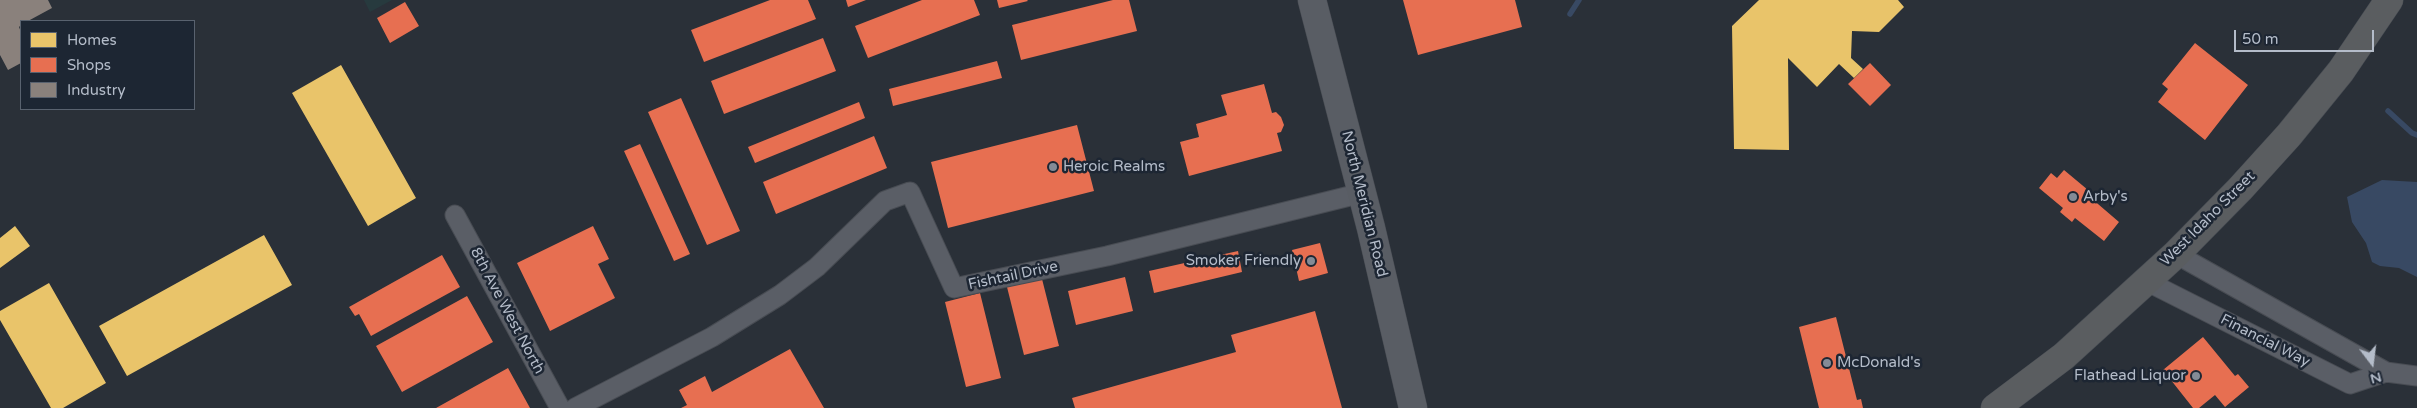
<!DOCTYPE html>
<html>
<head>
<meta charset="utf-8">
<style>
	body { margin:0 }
	#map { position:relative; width:2417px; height:408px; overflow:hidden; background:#2a3038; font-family:"Varela Round",sans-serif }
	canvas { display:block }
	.legend { position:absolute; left:20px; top:20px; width:175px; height:90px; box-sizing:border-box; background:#1d2633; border:1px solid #59626f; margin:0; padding:6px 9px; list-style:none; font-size:15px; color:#b4bcc9 }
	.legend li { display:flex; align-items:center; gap:10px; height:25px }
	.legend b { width:25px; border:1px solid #59626f }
	.north { position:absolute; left:2347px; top:338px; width:50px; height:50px; -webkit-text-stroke:4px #1d2633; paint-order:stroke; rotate:165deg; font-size:14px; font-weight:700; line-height:20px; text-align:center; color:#b4bcc9 }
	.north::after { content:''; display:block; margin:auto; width:18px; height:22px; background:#b4bcc9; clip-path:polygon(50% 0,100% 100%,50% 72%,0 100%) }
	.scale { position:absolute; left:2234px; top:30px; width:140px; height:22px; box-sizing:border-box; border:2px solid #b4bcc9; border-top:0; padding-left:6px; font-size:15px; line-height:18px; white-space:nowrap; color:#b4bcc9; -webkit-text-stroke:4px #1d2633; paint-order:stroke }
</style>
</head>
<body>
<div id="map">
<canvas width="2417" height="408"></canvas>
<ul class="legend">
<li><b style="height:14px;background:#e9c46a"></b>Homes</li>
<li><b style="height:14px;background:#e76f51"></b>Shops</li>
<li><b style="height:14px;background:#8a817c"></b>Industry</li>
</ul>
<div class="north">N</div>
<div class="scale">50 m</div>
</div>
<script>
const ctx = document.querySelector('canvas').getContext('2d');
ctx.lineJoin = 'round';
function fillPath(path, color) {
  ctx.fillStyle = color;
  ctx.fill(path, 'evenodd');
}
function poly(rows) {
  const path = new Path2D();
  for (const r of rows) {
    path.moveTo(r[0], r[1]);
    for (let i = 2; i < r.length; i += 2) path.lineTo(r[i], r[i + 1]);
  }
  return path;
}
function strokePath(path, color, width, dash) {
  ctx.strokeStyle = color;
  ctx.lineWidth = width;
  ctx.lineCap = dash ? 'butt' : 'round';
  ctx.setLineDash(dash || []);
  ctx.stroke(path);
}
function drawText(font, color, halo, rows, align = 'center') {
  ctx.font = font + ' "Varela Round",sans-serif';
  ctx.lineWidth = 5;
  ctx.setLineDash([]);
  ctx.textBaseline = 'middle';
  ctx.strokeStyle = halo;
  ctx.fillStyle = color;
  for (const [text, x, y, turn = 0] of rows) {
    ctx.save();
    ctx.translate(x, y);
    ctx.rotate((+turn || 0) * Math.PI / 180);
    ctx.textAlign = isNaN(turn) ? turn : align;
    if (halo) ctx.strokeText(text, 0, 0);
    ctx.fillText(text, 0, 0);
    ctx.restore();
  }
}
fillPath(poly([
	[364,0,392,0,370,12]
]), '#273a3e');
fillPath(poly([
	[2382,180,2417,182,2417,277,2399,268,2380,266,2372,262,2366,243,2352,222,2347,197]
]), '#384963');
fillPath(poly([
	[1759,0,1898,0,1904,7,1879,32,1852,31,1851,58,1863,69,1854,78,1839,64,1817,87,1788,58,1789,150,1734,149,1732,26],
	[341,65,416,198,368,226,292,93],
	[15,226,30,246,0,268,0,238],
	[264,235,292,285,127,376,99,326],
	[49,283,106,383,63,408,51,408,0,320,0,311]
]), '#e9c46a');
fillPath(poly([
	[770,0,808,0,816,19,704,62,691,30],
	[846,0,866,0,848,7],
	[922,0,974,0,980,15,868,58,855,26],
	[997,0,1027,0,1028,1,999,8],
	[1113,0,1129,0,1137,31,1021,60,1012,25],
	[1403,0,1515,0,1522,27,1418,55],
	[405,2,419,26,390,43,377,18],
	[823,38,836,71,724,114,711,81],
	[2195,43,2248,85,2205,140,2158,102,2168,89,2162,84],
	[997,61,1002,78,893,106,889,89],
	[1870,63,1891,85,1870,106,1848,84],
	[1264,84,1272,113,1276,112,1281,117,1284,125,1281,132,1277,133,1282,151,1189,176,1180,142,1199,137,1196,124,1227,115,1221,95],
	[681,98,740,231,707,245,648,112],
	[859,102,865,118,755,163,748,147],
	[1077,125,1094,191,948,228,931,162],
	[874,136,887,168,776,214,763,182],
	[640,144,690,254,674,261,624,151],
	[2064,170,2094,195,2091,198,2119,222,2104,241,2075,218,2072,222,2060,212,2063,208,2039,188,2051,173,2057,178],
	[593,226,609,259,598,264,615,298,550,331,517,263],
	[1320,243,1328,273,1299,281,1292,250],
	[1238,251,1242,272,1154,293,1149,271],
	[442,255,460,287,371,336,359,314,355,316,349,307],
	[1125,277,1133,311,1076,325,1068,291],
	[1042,279,1059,346,1024,355,1007,287],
	[980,293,1001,378,966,387,945,302],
	[467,296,493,342,402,392,376,346],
	[1315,311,1342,408,1075,408,1072,398,1236,352,1231,335],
	[1836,317,1857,400,1861,399,1863,408,1819,408,1799,327],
	[2203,337,2235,376,2238,374,2249,387,2225,407,2215,395,2199,408,2193,408,2163,370],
	[790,349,824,408,681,408,687,405,679,390,705,376,712,392],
	[508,368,530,408,436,408]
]), '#e76f51');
fillPath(poly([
	[0,0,48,0,52,8,28,21,21,21,21,25,19,27,21,32,21,63,8,70,0,55]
]), '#8a817c');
strokePath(poly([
	[1570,14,1579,0],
	[2388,111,2412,133,2417,135]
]), '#384963', 5.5);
const street = poly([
	[455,215,560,408],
	[2176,254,2386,372],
	[2146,281,2350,384,2386,372,2417,376],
	[575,408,712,337,780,295,817,267,885,201,910,192,954,288,1107,256,1362,193]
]);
const secondary = poly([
	[1312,0,1371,228,1413,408]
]);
const highway = poly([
	[1995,408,2064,356,2176,254,2240,189,2289,135,2341,71,2389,0]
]);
strokePath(street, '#484c53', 21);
strokePath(secondary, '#484c53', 29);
strokePath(highway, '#474c53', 29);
strokePath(street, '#5a5e66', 19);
strokePath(secondary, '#595d64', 28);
strokePath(highway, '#5a5d60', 28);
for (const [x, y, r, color] of [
	[1053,167,5,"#848b96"],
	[2073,197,5,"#848b96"],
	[1311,261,5,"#848b96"],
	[1827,363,5,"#848b96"],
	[2196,376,5,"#848b96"]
]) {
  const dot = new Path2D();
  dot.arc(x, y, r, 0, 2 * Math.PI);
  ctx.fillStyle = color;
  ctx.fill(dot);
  strokePath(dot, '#1d2633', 2);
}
drawText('15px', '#b4bcc9', '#1d2633', [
	["Heroic Realms",1063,167],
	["Arby's",2083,197],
	["Smoker Friendly",1301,261,"right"],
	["McDonald's",1837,363],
	["Flathead Liquor",2186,376,"right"]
], 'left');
drawText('15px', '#b4bcc9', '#1d2633', [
	["North Meridian Road",1364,204,76],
	["West Idaho Street",2208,219,-45],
	["Fishtail Drive",1013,276,-12],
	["8th Ave West North",507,311,62],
	["Financial Way",2265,341,27]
]);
</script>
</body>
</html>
